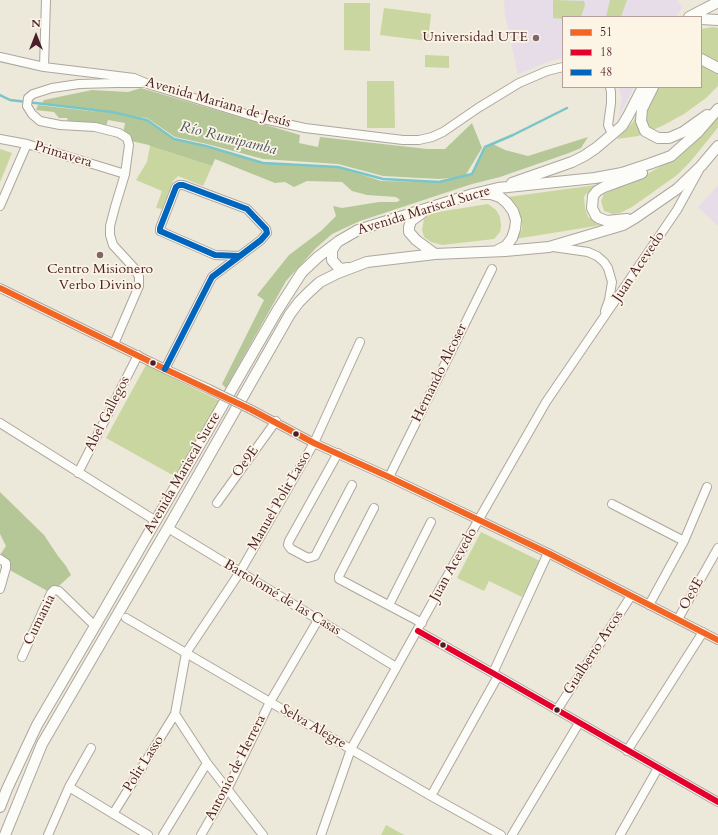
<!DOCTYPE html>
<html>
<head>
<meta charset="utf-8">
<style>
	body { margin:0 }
	#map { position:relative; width:718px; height:835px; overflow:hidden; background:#ece8da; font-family:Cardo,serif }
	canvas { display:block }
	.legend { position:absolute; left:562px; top:16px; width:140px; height:72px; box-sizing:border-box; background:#fcf5e5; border:1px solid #b59f9b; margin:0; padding:5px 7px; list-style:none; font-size:12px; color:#4a1f2b }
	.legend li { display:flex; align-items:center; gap:8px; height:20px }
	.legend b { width:20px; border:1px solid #b59f9b }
	.north { position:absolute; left:16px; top:16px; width:40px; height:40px; -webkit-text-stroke:3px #fcf5e5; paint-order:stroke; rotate:0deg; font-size:11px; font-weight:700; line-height:16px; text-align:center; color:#4a1f2b }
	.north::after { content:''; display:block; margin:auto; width:14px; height:18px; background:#4a1f2b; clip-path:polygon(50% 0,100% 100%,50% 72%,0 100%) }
</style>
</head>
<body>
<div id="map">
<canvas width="718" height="835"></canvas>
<ul class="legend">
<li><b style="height:5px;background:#f26522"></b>51</li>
<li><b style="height:5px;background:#e4002b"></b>18</li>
<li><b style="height:5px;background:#0065bd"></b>48</li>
</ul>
<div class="north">N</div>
</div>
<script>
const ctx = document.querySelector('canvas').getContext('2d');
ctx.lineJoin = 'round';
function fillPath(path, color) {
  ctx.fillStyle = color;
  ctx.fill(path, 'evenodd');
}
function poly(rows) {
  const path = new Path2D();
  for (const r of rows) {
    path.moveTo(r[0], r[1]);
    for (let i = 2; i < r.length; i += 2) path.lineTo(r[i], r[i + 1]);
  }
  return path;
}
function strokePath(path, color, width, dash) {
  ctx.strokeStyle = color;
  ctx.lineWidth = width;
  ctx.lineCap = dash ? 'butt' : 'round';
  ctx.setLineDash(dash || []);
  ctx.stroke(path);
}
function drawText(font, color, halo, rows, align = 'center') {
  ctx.font = font + ' Cardo,serif';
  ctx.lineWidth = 3.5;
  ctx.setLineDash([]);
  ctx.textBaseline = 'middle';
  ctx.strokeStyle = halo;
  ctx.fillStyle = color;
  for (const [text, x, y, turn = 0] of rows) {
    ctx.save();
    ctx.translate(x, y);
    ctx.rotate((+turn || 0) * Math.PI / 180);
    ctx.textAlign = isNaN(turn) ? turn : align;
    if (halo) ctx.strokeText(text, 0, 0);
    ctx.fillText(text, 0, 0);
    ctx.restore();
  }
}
fillPath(poly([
	[504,0,677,0,682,8,675,17,563,17,563,58,550,61,518,74,505,15],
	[618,87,634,87,618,119,622,97],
	[718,185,718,226,698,207]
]), '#e6dde8');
fillPath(poly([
	[553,0,584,1,585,5,581,17,563,17,563,19,553,18],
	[610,0,627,0,621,17,606,17],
	[344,3,370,3,370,51,344,50],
	[384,8,431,14,428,41,380,35],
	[713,27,718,28,718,86,706,98,684,114,662,126,638,136,617,139,633,122,650,87,701,87,701,29],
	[425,55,449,56,449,68,425,67],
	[367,81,394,81,395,128,367,128],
	[718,116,718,127,716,130,690,162,677,175,632,207,620,213,613,214,604,211,601,201,604,194,651,172,664,164],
	[150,146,212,166,203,186,178,176,173,181,162,209,156,208,162,191,136,180,147,162],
	[0,149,12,153,0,182],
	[596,185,586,194,584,197,585,208,588,217,602,225,515,239,522,230,522,221,519,210,515,204,508,197],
	[488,204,496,210,500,217,501,226,500,232,494,239,442,245,431,242,424,237,422,230,424,219,432,213],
	[146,365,220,401,176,477,106,438],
	[481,532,540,561,522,597,489,581,484,591,457,578],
	[386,825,404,835,381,835]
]), '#cad69f');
fillPath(poly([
	[141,88,300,135,299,143,318,147,320,137,427,149,445,149,472,123,482,148,465,176,472,174,484,149,493,144,505,150,528,156,588,137,581,148,569,153,500,177,472,184,360,221,332,234,316,248,286,281,226,388,222,384,264,300,257,295,289,255,321,231,336,216,333,206,342,208,379,202,397,202,400,200,396,197,367,195,352,191,342,182,307,181,294,187,285,182,275,183,215,159,212,166,150,146,149,145,131,141,123,134,125,123,108,120,105,129,69,124,67,118,59,118,54,112,36,110,38,105,98,112,42,103,44,100,92,90,128,92],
	[120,114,147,118,175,137,207,144,263,159,338,164,383,176,439,179,461,177,439,182,381,181,338,167,263,163,205,146,174,139,145,120],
	[0,492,44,535,58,556,66,566,71,575,51,593,6,568,0,559,0,555,6,546,0,534]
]), '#b6c797');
strokePath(poly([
	[0,95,10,100,112,112,147,120,174,139,206,146,263,163,338,167,383,179,439,182,472,174,485,147,513,135,567,108]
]), '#79c5c8', 2.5);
const minor = poly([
	[0,57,44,67,134,78,148,84,259,118,305,128,403,140,419,140,432,137,443,132,478,108,519,83,547,71,563,67],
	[44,67,46,0],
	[610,87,611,92,611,103,608,125,612,134],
	[0,139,27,144,125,174],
	[0,206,27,144],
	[553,247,588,252,597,256,604,262,608,268,612,282,609,300,605,311],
	[0,288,165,369,209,389],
	[114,344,139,286,139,277,135,269,113,245,110,235,110,226,115,207,125,174,129,145,127,138,119,133,95,127,60,125,40,121,32,114,27,106,28,98,33,94,52,88,79,84,116,83,141,83],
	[165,369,212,277,261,240,267,233,266,229,247,209,183,185,179,185,176,187,160,228,160,231,215,255,240,256],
	[250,409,314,443,389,477,548,553,718,640],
	[0,423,156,521],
	[338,453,289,541,288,545,291,549,308,558,315,556,352,485],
	[78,473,138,355],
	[389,477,492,269],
	[217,503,276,421],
	[612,504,684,541],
	[374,508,339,576,339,579,422,623],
	[168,528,396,667],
	[0,559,6,563,6,568,0,589],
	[389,605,431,522],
	[649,605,684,541,707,487],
	[126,618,431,796,501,835],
	[678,619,718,548],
	[418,631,498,676,718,802],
	[22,657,51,593,54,590,59,591,95,626],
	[493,673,548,553],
	[557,710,631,596],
	[175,714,207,763,263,835],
	[627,751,703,632],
	[69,787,148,835],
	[431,796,498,676],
	[113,814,175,714,186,653,240,572,314,443,360,342],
	[48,835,69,787,91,748],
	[163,835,207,763],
	[201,835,227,790,270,702,318,620],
	[321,835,351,749,479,519,546,402,677,210,699,170],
	[512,835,579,723],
	[620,835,658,768]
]);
const major = poly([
	[689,17,718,2],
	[701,19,718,20],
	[701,59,718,68],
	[653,87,642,109,641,121,645,131,658,138,669,138,683,132,707,115],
	[512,183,572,162,584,156,596,148,622,126,628,116,643,87],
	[483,194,491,194,500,197,507,203,513,211,516,220,515,229,512,238,506,246,498,250],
	[422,213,411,221,409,227,409,232,416,240,435,254],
	[627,219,607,221,599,218,596,216,592,208,593,196,597,191,604,187,642,173],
	[336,244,332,250,332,260,338,267,342,269,348,268],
	[0,807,7,789,37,725,95,626,277,311,302,272,318,257,339,241,358,230,473,194,498,188,595,178,622,173,649,164,671,156,698,132,718,109],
	[5,835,42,744,172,521,290,314,299,302,309,292,320,282,338,273,367,262,435,254,505,251,549,247,623,225,635,218,677,189,701,166,718,146]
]);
strokePath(minor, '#aea6a0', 10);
strokePath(major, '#aea6a0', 12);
strokePath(minor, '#fcfcf9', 8);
strokePath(major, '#fcfcf9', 10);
const minorBridge = poly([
	[209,389,250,409]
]);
strokePath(minorBridge, '#aea6a0', 10, []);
strokePath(minorBridge, '#fcfcf9', 8);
strokePath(poly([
	[0,288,165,369,250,409,314,443,389,477,548,553,718,640]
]), '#f26522', 6);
strokePath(poly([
	[418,631,498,676,718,802]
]), '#e4002b', 6);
strokePath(poly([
	[165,369,212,277,261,240,267,233,266,229,247,209,183,185,179,185,176,187,160,228,160,231,215,255,240,256]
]), '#0065bd', 6);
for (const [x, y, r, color] of [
	[536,38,4,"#836568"],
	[100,255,4,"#836568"],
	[153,363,3.5,"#4a1f2b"],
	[296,434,3.5,"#4a1f2b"],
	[443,645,3.5,"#4a1f2b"],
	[557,710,3.5,"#4a1f2b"]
]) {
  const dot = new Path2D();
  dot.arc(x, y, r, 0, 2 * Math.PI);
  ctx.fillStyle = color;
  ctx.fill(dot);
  strokePath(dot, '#fcf5e5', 1.5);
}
drawText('14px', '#4a1f2b', '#fcf5e5', [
	["Universidad UTE",528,38],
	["Centro Misionero",100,270,"center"],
	["Verbo Divino",100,286,"center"]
], 'right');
drawText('14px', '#4a1f2b', '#fcf5e5', [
	["Avenida Mariana de Jesús",218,103,16],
	["Primavera",63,155,17],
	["Avenida Mariscal Sucre",424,211,-17],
	["Juan Acevedo",639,267,-56],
	["Hernando Alcoser",440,373,-64],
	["Abel Gallegos",108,414,-63],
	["Oe9E",246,462,-54],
	["Avenida Mariscal Sucre",183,473,-60],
	["Manuel Polit Lasso",280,501,-60],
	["Juan Acevedo",454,565,-61],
	["Oe8E",692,594,-60],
	["Bartolomé de las Casas",282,598,31],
	["Cumania",40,620,-64],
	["Gualberto Arcos",594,653,-57],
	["Selva Alegre",313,727,30],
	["Polit Lasso",144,764,-58],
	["Antonio de Herrera",236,768,-63]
]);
drawText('italic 15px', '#495460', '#fcf5e5', [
	["Río Rumipamba",228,139,14]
]);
</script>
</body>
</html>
